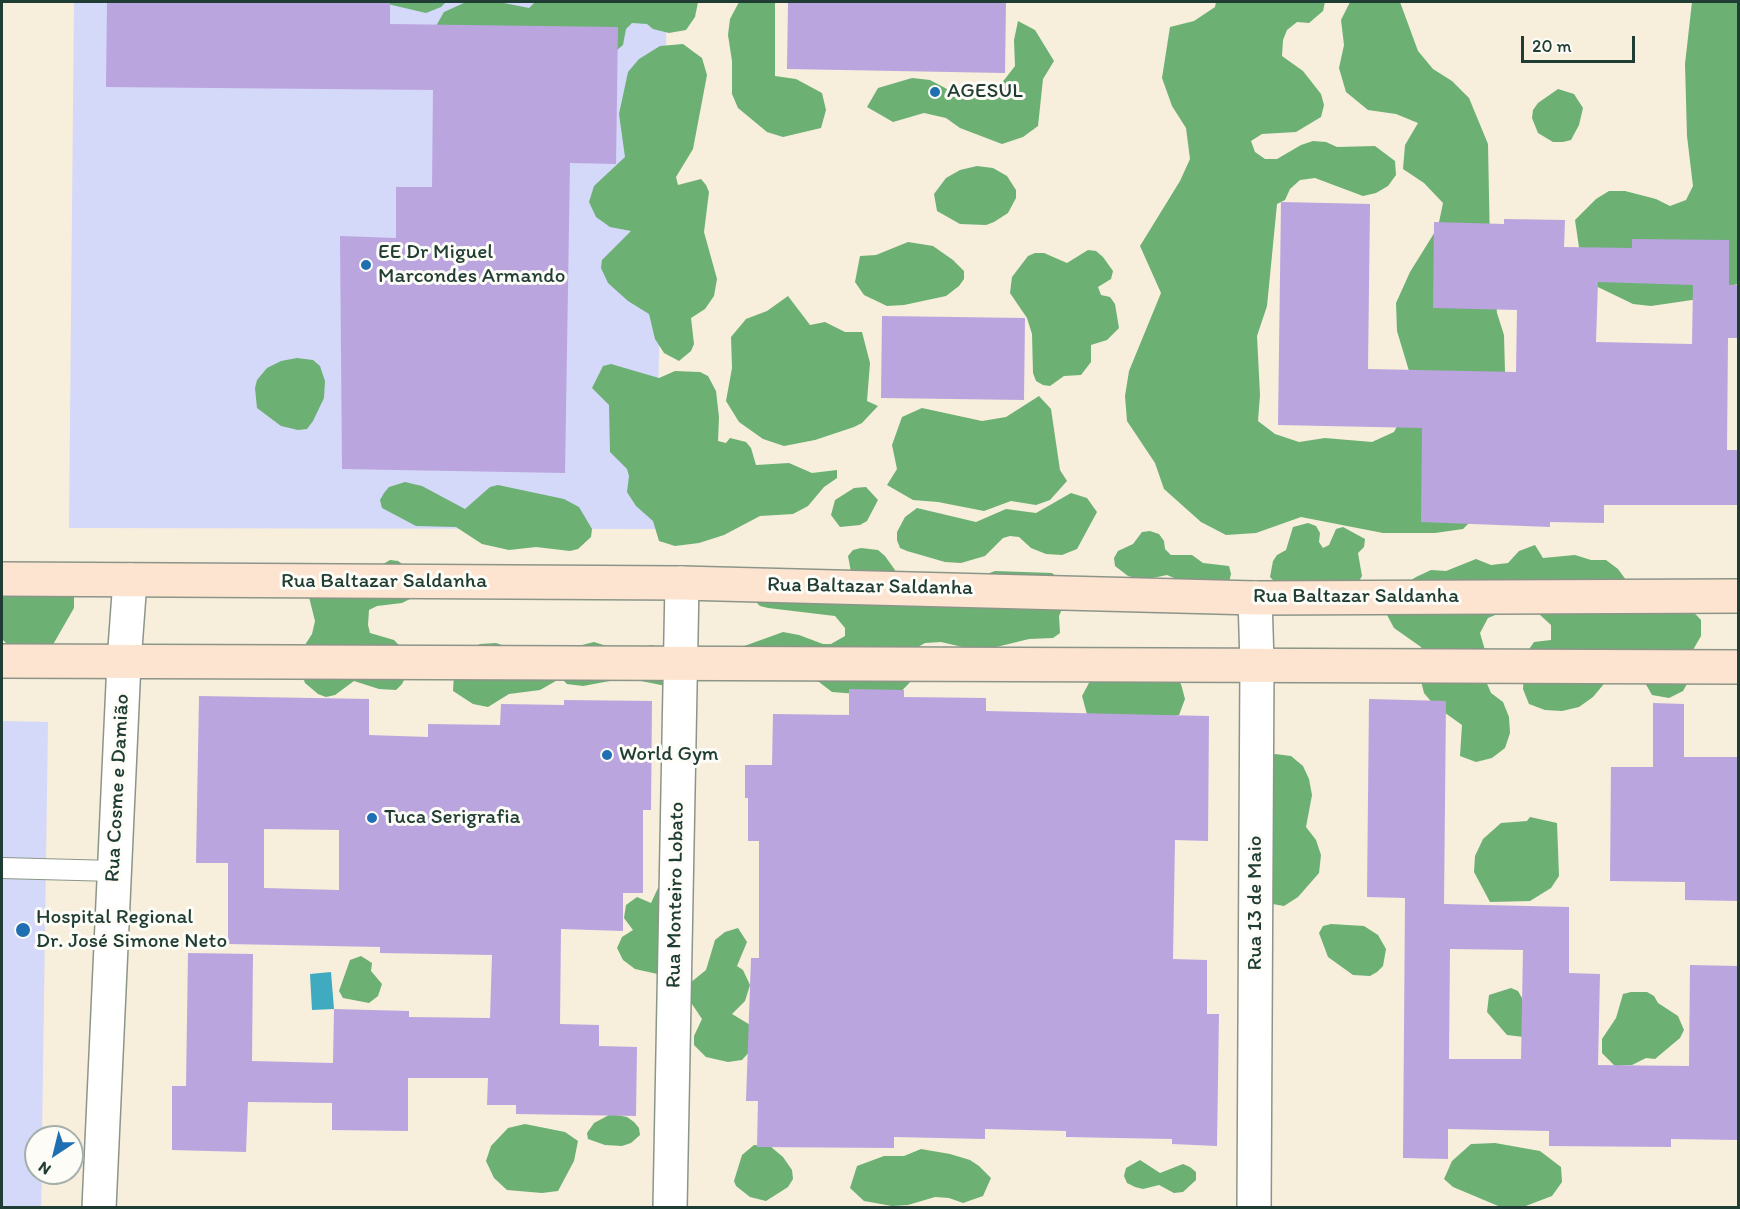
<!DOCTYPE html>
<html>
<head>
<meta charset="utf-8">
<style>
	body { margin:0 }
	#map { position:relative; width:1740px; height:1209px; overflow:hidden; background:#f7eedc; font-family:Itim,sans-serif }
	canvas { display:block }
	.frame { position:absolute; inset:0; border:3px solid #1f3d34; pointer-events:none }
	.north { position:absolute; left:24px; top:1125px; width:60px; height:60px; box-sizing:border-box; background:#fdfcf7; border:2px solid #a4b0a9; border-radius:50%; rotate:215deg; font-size:16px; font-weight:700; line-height:24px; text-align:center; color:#1f3d34 }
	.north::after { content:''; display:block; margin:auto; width:21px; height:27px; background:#1f6fb2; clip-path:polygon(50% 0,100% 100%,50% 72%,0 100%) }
	.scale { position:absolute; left:1521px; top:36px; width:114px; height:27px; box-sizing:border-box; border:3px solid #1f3d34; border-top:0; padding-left:8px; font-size:18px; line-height:21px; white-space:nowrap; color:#1f3d34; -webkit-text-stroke:4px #fdfcf7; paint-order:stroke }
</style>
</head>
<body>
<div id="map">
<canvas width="1740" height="1209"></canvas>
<div class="frame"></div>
<div class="north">N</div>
<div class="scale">20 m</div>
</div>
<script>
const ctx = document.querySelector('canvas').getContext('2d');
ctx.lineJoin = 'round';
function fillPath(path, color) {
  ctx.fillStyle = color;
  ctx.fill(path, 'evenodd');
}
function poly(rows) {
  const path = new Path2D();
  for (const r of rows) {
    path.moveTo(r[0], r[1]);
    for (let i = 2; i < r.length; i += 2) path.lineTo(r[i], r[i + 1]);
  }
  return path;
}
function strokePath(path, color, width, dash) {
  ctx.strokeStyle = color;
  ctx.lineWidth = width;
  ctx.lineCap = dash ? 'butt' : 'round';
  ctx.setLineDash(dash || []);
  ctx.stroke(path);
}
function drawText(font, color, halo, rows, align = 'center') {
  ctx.font = font + ' Itim,sans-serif';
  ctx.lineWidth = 6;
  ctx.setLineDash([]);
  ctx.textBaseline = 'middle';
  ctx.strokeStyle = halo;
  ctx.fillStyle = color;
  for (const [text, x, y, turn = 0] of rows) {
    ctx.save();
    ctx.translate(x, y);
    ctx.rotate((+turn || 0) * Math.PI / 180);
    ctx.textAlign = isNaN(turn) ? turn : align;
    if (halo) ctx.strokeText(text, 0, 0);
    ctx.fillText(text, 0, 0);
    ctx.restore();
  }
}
fillPath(poly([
	[74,2,667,2,655,529,69,528],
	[2,721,48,722,42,1137,36,1137,36,1173,42,1173,41,1207,2,1208]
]), '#d4d8f9');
fillPath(poly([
	[379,2,446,2,441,7,426,13],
	[466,2,499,2,529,8,535,2,698,2,695,17,686,30,669,33,653,29,647,24,632,23,626,29,623,45,617,50,436,26,444,12],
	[739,2,775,2,775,76,796,79,822,93,826,110,821,128,783,137,767,132,738,108,732,94,732,61,728,35,730,19],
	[1216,2,1325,2,1323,11,1309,23,1297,22,1287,30,1283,40,1282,56,1303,71,1321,94,1324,105,1321,117,1296,132,1262,134,1251,141,1255,152,1265,159,1277,159,1301,145,1313,141,1326,142,1337,147,1375,146,1395,161,1396,175,1388,186,1376,193,1363,196,1315,178,1300,180,1290,189,1285,200,1277,204,1267,306,1257,336,1260,395,1258,421,1275,434,1299,442,1325,438,1372,442,1394,432,1407,408,1412,381,1397,331,1396,303,1410,272,1438,227,1443,203,1424,183,1403,169,1405,145,1418,123,1396,114,1368,110,1346,92,1339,68,1344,45,1341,20,1350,2,1400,2,1418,51,1433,69,1452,81,1469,98,1488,144,1490,247,1497,313,1504,335,1505,372,1483,509,1463,529,1435,533,1383,533,1301,517,1256,533,1226,535,1201,522,1164,489,1155,463,1127,421,1125,396,1129,371,1161,293,1140,246,1180,181,1190,159,1186,128,1172,106,1162,78,1170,27,1194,21,1215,7],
	[1692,2,1738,2,1738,284,1729,286,1699,299,1651,306,1633,304,1571,274,1580,254,1575,220,1596,199,1609,191,1625,191,1656,199,1670,206,1686,200,1693,186,1687,136,1685,64],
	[1018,21,1035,30,1054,61,1043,79,1038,126,1023,137,1002,144,960,128,946,118,924,113,893,122,867,107,878,88,912,78,930,80,947,89,979,94,994,93,1015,66,1014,40],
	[683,44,702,58,707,75,693,149,676,177,678,185,701,179,706,185,709,192,704,232,717,279,714,296,705,309,691,318,694,344,691,351,679,361,664,353,655,339,649,314,628,301,608,283,601,268,602,260,631,231,610,227,596,217,589,202,594,186,625,157,619,114,628,72,639,59,660,46],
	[1558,89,1574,94,1583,108,1579,125,1571,140,1563,142,1553,142,1538,133,1532,118,1533,110,1538,103],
	[977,166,993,168,1007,176,1016,190,1016,198,1008,213,994,222,986,225,960,224,937,211,934,194,946,178,960,170],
	[908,242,933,246,953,260,964,271,964,279,959,286,946,296,904,305,887,306,864,295,855,282,860,256,876,255],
	[1088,250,1096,251,1103,257,1113,271,1111,279,1098,287,1101,295,1110,297,1115,304,1119,328,1107,340,1091,345,1091,362,1081,375,1064,376,1050,386,1043,385,1036,381,1033,373,1032,334,1027,318,1010,293,1012,277,1028,256,1035,253,1044,253,1067,263],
	[788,296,810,325,825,322,845,332,862,332,870,363,867,401,878,406,862,423,854,427,815,440,784,446,763,439,739,422,726,401,732,368,731,337,746,319,767,311],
	[297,358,313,360,320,366,325,381,324,398,313,421,307,429,298,430,281,426,257,408,255,388,257,380,267,368,281,361],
	[611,364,659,378,675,371,700,372,708,376,716,391,719,417,718,441,726,443,730,438,746,442,751,448,756,465,789,463,812,473,837,470,837,478,824,487,808,506,793,514,760,516,724,535,699,543,675,546,659,541,653,521,636,506,627,492,629,476,627,469,610,452,609,405,592,388,603,366],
	[1039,396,1051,409,1060,470,1067,481,1050,500,1036,505,1011,501,984,511,938,502,913,500,887,485,897,469,892,445,902,417,922,408,982,421,1006,417],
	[405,482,422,486,465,509,490,487,498,485,564,499,579,507,592,529,591,537,578,549,570,551,536,547,509,550,482,544,456,527,416,526,382,508,380,500,384,493,389,487],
	[866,487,878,500,867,521,860,525,840,527,831,515,835,500,854,488],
	[1071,493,1087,498,1097,512,1077,549,1062,555,1046,554,1031,548,1019,537,1010,536,1003,538,985,556,961,563,945,562,907,551,900,548,897,540,897,532,905,517,917,508,976,522,1006,509,1036,513],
	[1308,523,1316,526,1320,533,1319,542,1323,548,1329,545,1336,529,1343,527,1365,539,1364,547,1358,553,1362,576,1358,583,1316,580,1301,587,1276,583,1270,577,1273,561,1277,555,1286,550,1293,527],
	[1150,531,1159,534,1164,541,1165,549,1171,555,1192,555,1203,563,1229,566,1231,574,1229,582,1181,581,1167,575,1143,580,1128,576,1115,566,1114,558,1118,551,1133,544,1142,532],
	[1535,545,1543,558,1575,555,1591,560,1606,560,1618,569,1637,595,1680,598,1701,620,1701,636,1686,662,1691,677,1683,691,1669,698,1652,695,1644,681,1610,669,1603,685,1593,697,1579,707,1562,711,1545,710,1529,704,1523,689,1525,655,1534,642,1551,640,1551,625,1539,614,1523,608,1505,611,1488,618,1480,633,1489,664,1485,679,1491,693,1503,702,1509,717,1510,733,1505,748,1492,758,1476,762,1460,756,1462,725,1434,705,1424,693,1420,677,1427,663,1421,647,1394,628,1386,613,1402,586,1416,577,1431,570,1446,571,1476,559,1491,565,1508,563,1519,551],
	[861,548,878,550,885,556,895,570,895,578,965,582,995,571,1052,573,1058,578,1062,609,1059,616,1060,633,1053,638,1029,639,980,651,941,642,925,643,918,647,913,679,896,697,832,692,819,682,736,649,783,632,799,635,823,644,831,644,845,636,845,628,835,616,768,608,760,606,755,601,851,572,848,556,853,550],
	[390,560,398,561,411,570,415,593,410,599,402,603,377,606,369,610,368,625,370,633,394,640,406,652,406,676,402,684,396,690,379,689,354,681,335,695,326,697,318,694,305,683,302,674,303,648,312,634,315,621,309,597,368,573],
	[2,582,74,595,74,608,51,648,12,649,2,639],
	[594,642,610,647,637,648,652,645,668,650,666,686,626,678,583,686,567,684,561,678,540,690,509,694,488,707,473,704,453,691,454,674,472,648,480,644,496,643,505,646,527,661,556,657,578,646],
	[1097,668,1170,671,1181,684,1185,699,1179,715,1091,729,1082,696],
	[1275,754,1291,756,1303,766,1309,779,1312,795,1306,827,1316,840,1321,855,1319,873,1298,897,1284,906,1267,903,1260,764],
	[1530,817,1557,823,1559,876,1551,888,1530,901,1490,902,1474,872,1475,856,1483,839,1501,823,1527,821],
	[658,888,662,889,662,975,635,969,623,960,617,948,622,937,633,930,624,918,626,905,637,897,651,903],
	[1331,924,1364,926,1378,935,1386,949,1383,966,1377,972,1370,976,1353,975,1328,957,1319,933,1323,926],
	[738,928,747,942,737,966,743,970,750,985,745,1001,732,1014,752,1026,750,1051,742,1060,728,1062,706,1057,694,1045,694,1036,702,1019,690,1001,690,983,706,970,715,940,725,932],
	[361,956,372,963,371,971,382,984,378,996,369,1003,343,998,339,991,350,960],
	[1511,988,1518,991,1522,998,1524,1037,1507,1035,1487,1012,1489,995],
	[1631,992,1647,992,1654,996,1658,1003,1678,1016,1684,1030,1680,1038,1655,1059,1646,1058,1632,1065,1615,1066,1602,1053,1602,1039,1616,1018,1623,994],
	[611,1114,627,1117,634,1122,639,1128,640,1135,631,1143,622,1146,605,1145,588,1139,587,1133,594,1123],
	[525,1124,565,1132,578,1141,574,1161,558,1191,542,1193,507,1190,494,1178,486,1161,491,1146,508,1128],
	[1495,1143,1540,1151,1561,1167,1562,1182,1552,1196,1523,1207,1503,1208,1453,1187,1444,1179,1452,1161,1471,1144],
	[754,1145,770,1146,783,1157,792,1170,793,1179,788,1187,766,1201,750,1197,736,1186,734,1181,742,1155],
	[921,1149,950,1154,970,1160,979,1166,991,1178,983,1196,963,1203,949,1198,935,1197,908,1205,892,1206,864,1201,850,1188,857,1166,884,1156,904,1156],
	[1140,1160,1160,1173,1183,1164,1190,1167,1196,1172,1196,1180,1183,1192,1174,1193,1159,1185,1143,1189,1135,1187,1127,1183,1124,1176,1126,1168]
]), '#6cb074');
fillPath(poly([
	[331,972,334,1009,312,1010,310,974]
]), '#40aac0');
fillPath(poly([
	[107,2,390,2,390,24,618,27,616,164,570,163,565,473,342,469,340,236,396,238,396,187,432,187,433,90,106,87],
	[788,2,1006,2,1005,73,787,69],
	[1281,202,1370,204,1368,369,1516,372,1517,310,1433,308,1434,222,1504,224,1504,219,1565,220,1564,247,1632,248,1632,239,1729,240,1729,285,1738,285,1738,338,1728,338,1727,450,1738,450,1738,505,1604,505,1604,523,1550,522,1550,527,1421,522,1422,428,1278,425],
	[1598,282,1693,285,1692,344,1596,342],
	[882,316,1025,318,1024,400,881,398],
	[849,689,904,690,904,697,986,698,986,711,1209,716,1208,841,1175,840,1173,959,1207,960,1207,1014,1219,1014,1217,1146,1172,1144,1172,1139,1066,1137,1066,1131,985,1129,985,1139,894,1137,894,1148,757,1147,758,1101,746,1101,751,958,759,958,759,841,748,841,748,798,745,798,745,765,772,765,773,714,849,715],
	[199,696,369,699,369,735,428,737,428,724,500,725,501,704,564,705,564,700,652,701,651,810,643,810,643,893,623,893,623,931,561,929,560,1024,599,1025,599,1046,637,1047,636,1116,516,1114,516,1105,487,1105,488,1078,408,1078,408,1131,332,1130,332,1103,248,1102,246,1152,172,1150,172,1086,186,1086,188,953,253,954,252,1061,333,1063,334,1009,409,1011,409,1017,490,1018,492,955,380,953,380,947,228,944,228,863,196,863],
	[264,829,339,830,339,890,264,888],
	[1369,699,1446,701,1444,904,1569,907,1569,973,1600,974,1598,1065,1689,1066,1690,965,1738,966,1738,1140,1671,1139,1671,1147,1549,1146,1549,1131,1448,1129,1448,1159,1403,1158,1405,898,1367,897],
	[1450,949,1523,950,1521,1059,1449,1059],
	[1653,703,1684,704,1684,757,1738,757,1738,901,1685,900,1685,882,1610,881,1611,767,1653,767]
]), '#bba5de');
const service = poly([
	[2,868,114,871]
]);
const minor = poly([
	[670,1208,682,583],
	[1254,1208,1257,663,1255,598]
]);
const tertiary = poly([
	[99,1208,124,662,130,580]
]);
const secondary = poly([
	[2,579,682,583,1255,598,1738,596],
	[2,661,1738,667]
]);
strokePath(service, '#8b9688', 22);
strokePath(minor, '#8b9688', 36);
strokePath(tertiary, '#8b9688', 36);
strokePath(secondary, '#8b9688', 36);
strokePath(service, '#fff', 20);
strokePath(minor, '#fff', 33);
strokePath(tertiary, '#fff', 33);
strokePath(secondary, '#fde4d0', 33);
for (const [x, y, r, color] of [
	[935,92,6,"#1f6fb2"],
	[366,265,6,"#1f6fb2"],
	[607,755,6,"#1f6fb2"],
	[372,818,6,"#1f6fb2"],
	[23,930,8,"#1f6fb2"]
]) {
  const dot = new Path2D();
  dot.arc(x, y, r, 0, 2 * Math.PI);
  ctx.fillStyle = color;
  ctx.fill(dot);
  strokePath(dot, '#fdfcf7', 2);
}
drawText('21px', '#1f3d34', '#fdfcf7', [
	["AGESUL",947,92],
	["EE Dr Miguel",378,253],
	["Marcondes Armando",378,277],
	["World Gym",619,755],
	["Tuca Serigrafia",384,818],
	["Hospital Regional",36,918],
	["Dr. José Simone Neto",36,942]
], 'left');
drawText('21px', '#1f3d34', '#fdfcf7', [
	["Rua Baltazar Saldanha",384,582],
	["Rua Baltazar Saldanha",870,587,1],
	["Rua Baltazar Saldanha",1356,597],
	["Rua Cosme e Damião",118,788,-87],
	["Rua Monteiro Lobato",676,895,-89],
	["Rua 13 de Maio",1256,903,-90]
]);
</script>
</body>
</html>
